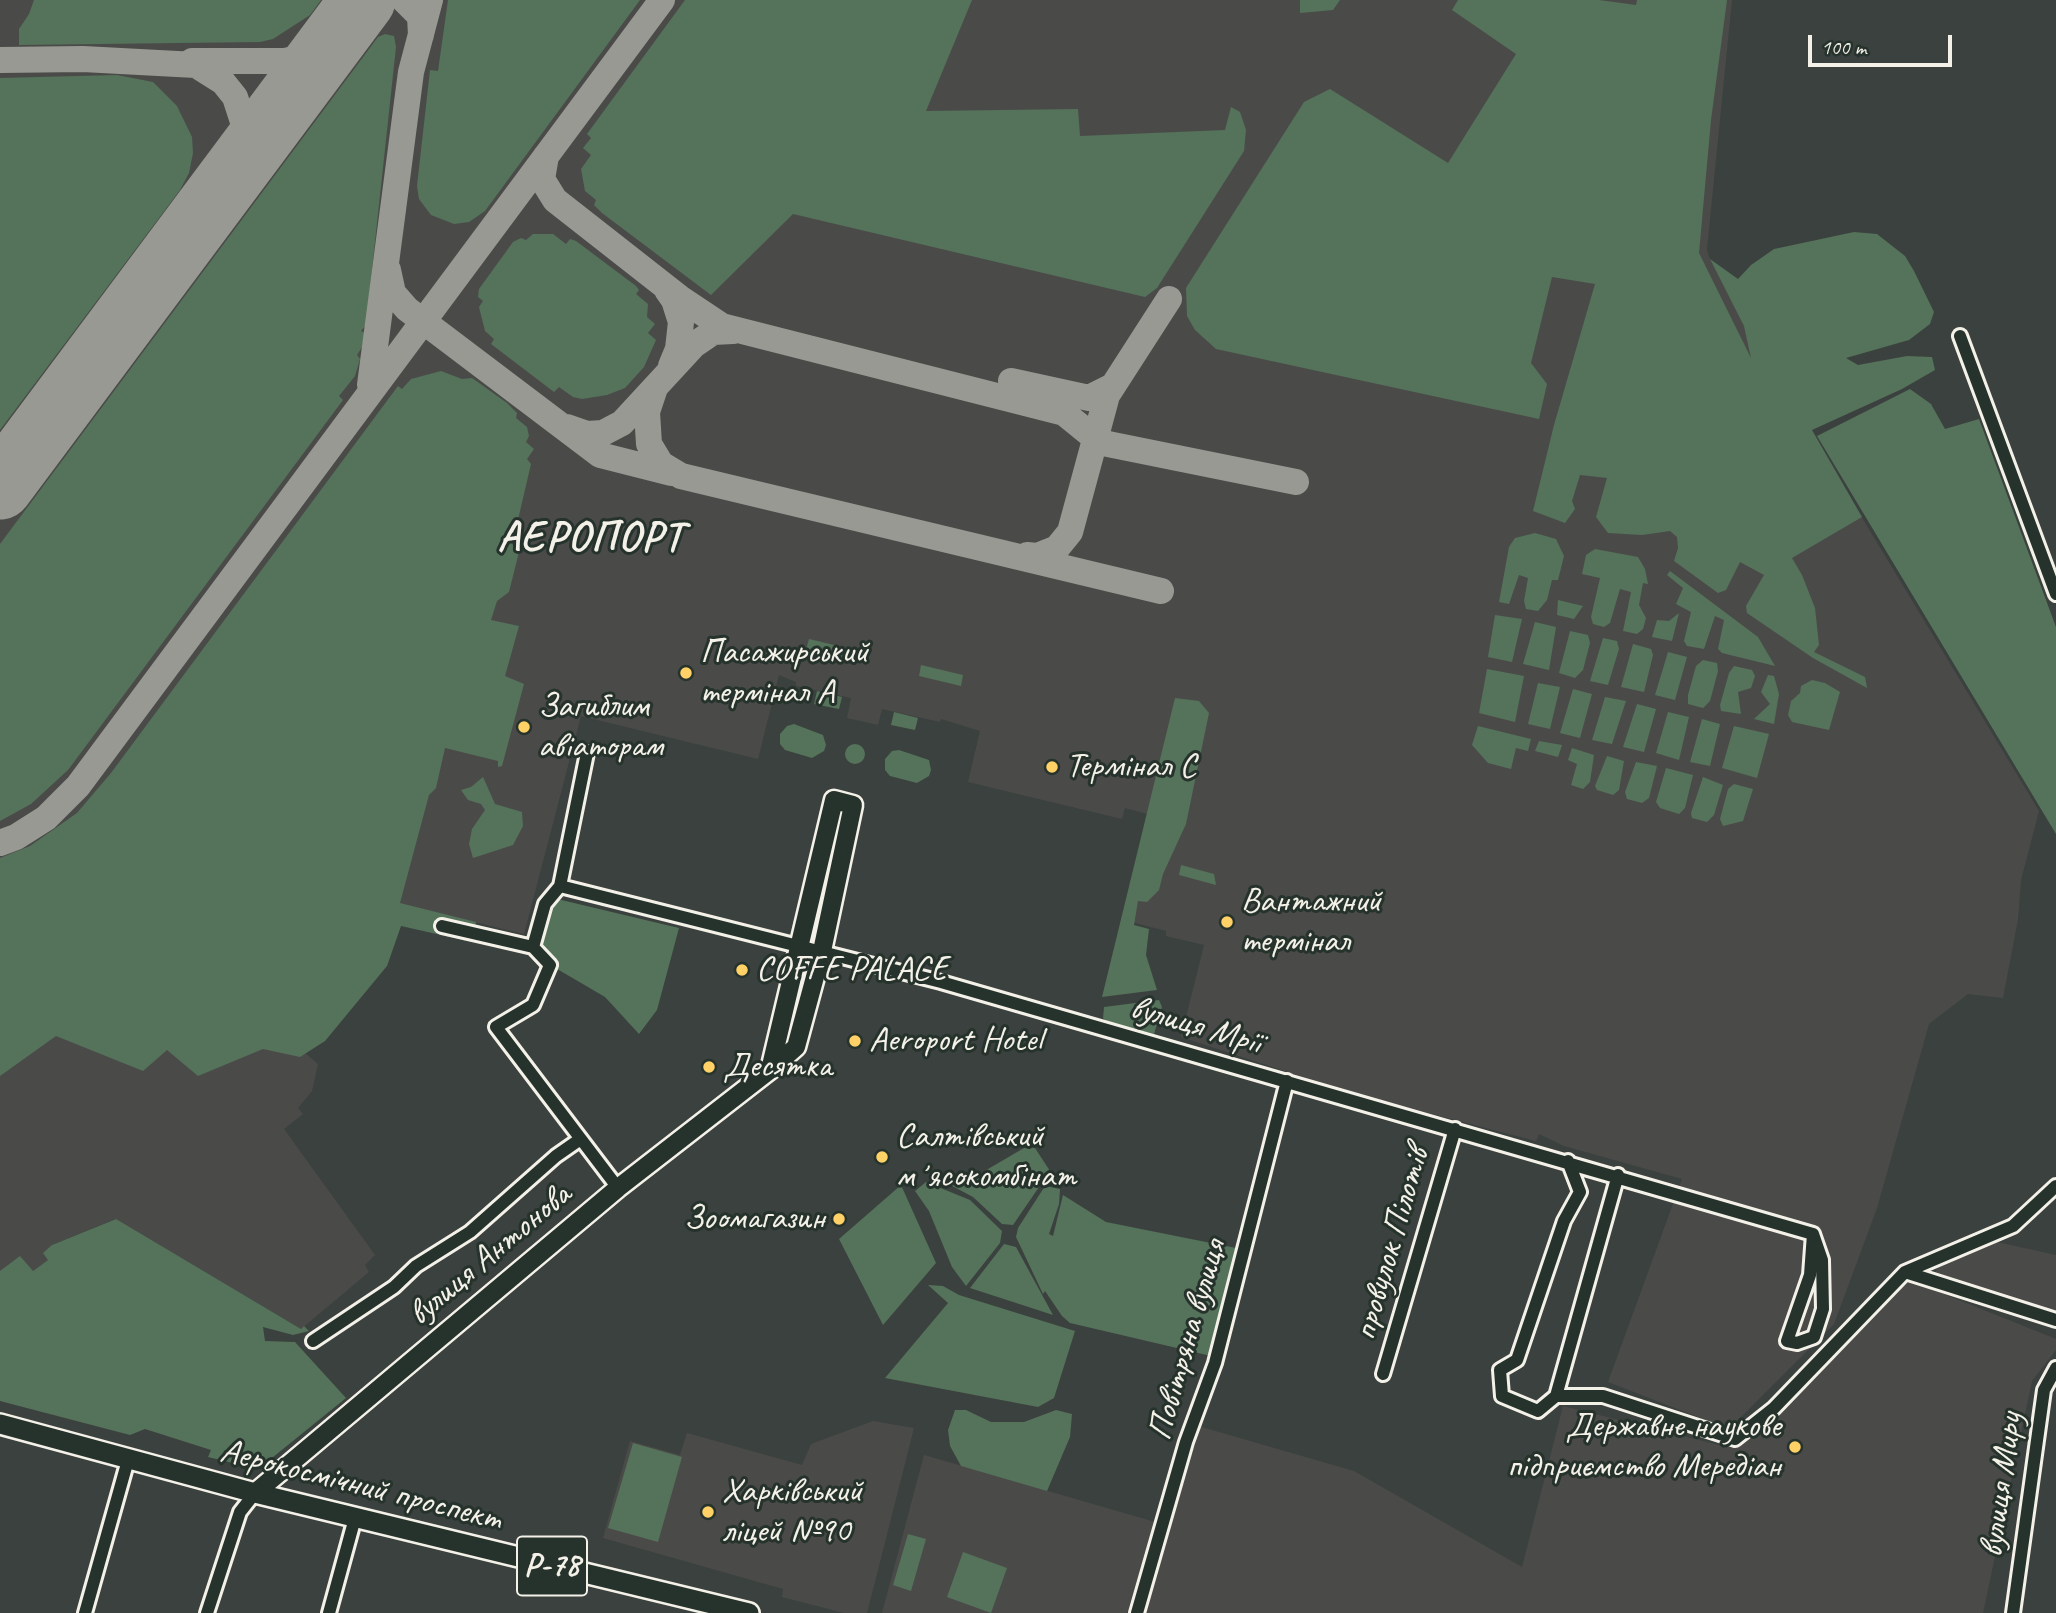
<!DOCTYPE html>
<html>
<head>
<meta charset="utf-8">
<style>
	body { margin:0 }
	#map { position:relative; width:2056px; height:1613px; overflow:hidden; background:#3b413e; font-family:Caveat,sans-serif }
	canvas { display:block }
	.scale { position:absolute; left:1808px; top:35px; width:144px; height:32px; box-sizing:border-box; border:4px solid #f4f1e8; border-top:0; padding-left:9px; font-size:21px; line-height:24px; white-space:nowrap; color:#f4f1e8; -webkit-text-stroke:5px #26332d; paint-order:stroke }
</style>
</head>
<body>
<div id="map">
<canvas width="2056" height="1613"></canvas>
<div class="scale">100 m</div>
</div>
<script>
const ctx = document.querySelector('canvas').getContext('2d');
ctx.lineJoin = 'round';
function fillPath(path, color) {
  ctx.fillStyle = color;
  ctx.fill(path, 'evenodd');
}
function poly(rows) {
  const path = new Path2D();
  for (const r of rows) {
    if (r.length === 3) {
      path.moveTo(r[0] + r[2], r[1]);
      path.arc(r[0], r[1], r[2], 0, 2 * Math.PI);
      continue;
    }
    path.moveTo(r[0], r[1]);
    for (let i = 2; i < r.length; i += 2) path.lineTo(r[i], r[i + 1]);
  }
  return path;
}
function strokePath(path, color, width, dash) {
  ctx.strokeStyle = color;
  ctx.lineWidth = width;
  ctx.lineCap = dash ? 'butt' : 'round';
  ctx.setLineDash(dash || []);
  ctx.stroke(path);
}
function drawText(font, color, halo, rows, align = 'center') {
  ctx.font = font + ' Caveat,sans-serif';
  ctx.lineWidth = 6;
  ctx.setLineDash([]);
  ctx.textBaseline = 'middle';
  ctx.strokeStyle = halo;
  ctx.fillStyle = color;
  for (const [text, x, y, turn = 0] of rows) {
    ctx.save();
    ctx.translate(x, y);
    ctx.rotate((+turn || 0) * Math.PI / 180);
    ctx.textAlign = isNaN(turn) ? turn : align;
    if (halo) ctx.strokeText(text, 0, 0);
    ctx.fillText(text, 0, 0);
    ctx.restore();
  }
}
fillPath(poly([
	[0,0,1732,0,1707,249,1709,257,1769,372,1797,410,2039,811,2021,880,2018,919,2003,998,1968,994,1929,1024,1877,1208,1834,1324,1729,1429,1608,1382,1682,1179,1564,1146,1539,1134,1536,1141,1355,1094,1181,1037,1204,945,1166,936,1166,931,1127,921,1151,815,1125,808,1122,819,968,782,980,731,941,719,940,722,882,709,878,725,847,718,851,698,796,686,796,682,779,675,758,759,581,716,524,934,408,906,387,965,325,1041,305,1053,318,1064,312,1091,298,1108,303,1114,284,1129,375,1255,365,1265,369,1272,301,1329,115,1219,52,1245,48,1260,33,1271,0,1271],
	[1997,1242,2056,1255,2056,1314,1934,1276,1940,1261],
	[1904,1278,2056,1339,2056,1350,2032,1381,1983,1613,1145,1613,1198,1426,1354,1471,1522,1567,1563,1406,1723,1446,1745,1442],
	[873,1421,914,1428,867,1613,844,1613,782,1597,783,1589,603,1538,630,1441,680,1455,687,1433,802,1465,811,1444],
	[924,1455,1155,1522,1127,1613,882,1613]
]), '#4a4b49');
fillPath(poly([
	[34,0,321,0,310,15,273,39,260,42,19,45,19,29,29,14],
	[448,0,640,0,485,211,469,222,454,224,431,215,419,199,417,186,430,70,438,71],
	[685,0,972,0,926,111,1078,109,1080,136,1225,130,1231,107,1240,112,1246,130,1244,151,1157,288,1145,297,793,214,711,295,602,213,594,205,596,200,585,191,581,169,591,155,583,148,591,138,587,134],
	[1300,0,1340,0,1333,10,1300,13],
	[1458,0,1599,0,1636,5,1637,0,1727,0,1711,120,1699,253,1751,358,1744,326,1710,259,1738,279,1751,265,1774,249,1854,232,1877,234,1905,256,1914,271,1934,312,1930,324,1909,340,1846,358,1858,365,1907,356,1932,357,1935,370,1902,389,1812,430,1862,517,1792,558,1802,575,1815,608,1819,645,1814,652,1865,677,1867,688,1813,658,1747,613,1746,606,1764,575,1740,562,1726,590,1718,593,1674,561,1678,548,1677,537,1670,531,1642,535,1608,533,1596,517,1607,478,1580,475,1572,501,1575,509,1565,523,1533,511,1554,425,1595,284,1552,277,1531,363,1547,384,1539,419,1216,349,1195,330,1187,316,1186,288,1304,102,1330,89,1448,163,1516,54,1452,10],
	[385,34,394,36,396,47,366,325,361,331,365,333,362,347,357,355,360,359,355,376,339,396,343,400,68,770,31,804,0,821,0,544,378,37],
	[117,75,153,82,177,106,192,137,193,153,189,173,180,190,0,430,0,78],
	[533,234,553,234,566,244,570,239,576,241,636,286,639,290,636,294,648,304,647,317,655,324,648,333,656,340,644,367,625,388,607,395,582,399,573,397,559,387,554,392,491,344,494,339,485,331,479,307,483,301,478,297,479,289,513,242,521,238,526,240],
	[441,371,462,379,472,378,507,403,517,413,516,418,527,427,529,436,526,442,534,449,527,459,531,464,517,524,507,538,519,552,509,592,497,601,491,620,519,626,505,676,524,684,502,766,498,767,498,761,445,748,436,788,429,795,400,903,476,922,472,942,401,926,387,966,325,1041,300,1057,263,1049,198,1076,167,1050,143,1071,56,1036,0,1076,0,858,30,846,77,813,111,773,398,386,402,389,411,379],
	[1910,389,1931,404,1945,429,1979,419,2056,627,2056,834,1817,436],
	[1535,533,1556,539,1564,556,1558,580,1552,580,1547,600,1538,611,1526,609,1524,601,1528,578,1519,575,1509,604,1499,602,1509,547,1515,538],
	[1595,549,1638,557,1645,569,1648,584,1643,583,1639,605,1646,618,1643,629,1637,634,1623,631,1631,592,1620,589,1610,623,1604,627,1593,624,1591,617,1600,578,1582,574,1586,555],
	[1670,571,1758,637,1775,666,1722,653,1718,649,1724,620,1715,616,1704,649,1687,646,1684,641,1691,612,1676,604,1683,588,1667,575],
	[1558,600,1583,606,1574,619,1557,615],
	[1679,613,1672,641,1652,637,1657,620,1669,621],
	[1495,615,1522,619,1512,662,1488,657],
	[1535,622,1556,627,1549,670,1523,664],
	[1570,631,1588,635,1590,643,1583,670,1575,678,1559,673],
	[1603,638,1617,641,1619,649,1608,685,1590,681],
	[809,639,851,649,848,660,806,650],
	[1633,644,1651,649,1653,655,1644,692,1621,687],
	[1668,652,1687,657,1675,700,1655,695],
	[1703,660,1717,663,1718,671,1710,701,1703,708,1688,704,1688,695,1696,666],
	[921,665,963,675,961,686,919,676],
	[1734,666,1752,670,1755,676,1751,688,1738,692,1741,714,1721,711,1720,705,1729,673],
	[1487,669,1524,676,1515,722,1479,713],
	[1768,675,1774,676,1779,694,1774,724,1754,719,1770,704,1761,692],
	[1812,680,1825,683,1840,692,1829,730,1792,722,1788,715,1791,701,1800,693,1801,686],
	[1538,683,1560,687,1550,729,1528,724],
	[1573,689,1592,694,1580,738,1560,733],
	[817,691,842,697,839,709,814,704],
	[1605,697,1626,701,1612,744,1592,740],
	[1175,698,1199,701,1209,713,1186,824,1163,874,1159,890,1147,902,1138,901,1134,925,1149,929,1146,955,1157,990,1102,997],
	[1637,704,1656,709,1644,752,1623,747],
	[894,712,918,718,915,730,891,725],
	[1668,712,1689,717,1679,760,1656,753],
	[1702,719,1720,724,1710,766,1690,762],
	[794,724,823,735,826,745,824,751,812,758,785,750,780,744,780,734,787,726],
	[1478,726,1531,739,1528,751,1516,748,1511,769,1488,763,1472,745],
	[1734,726,1769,734,1757,778,1722,768],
	[1539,741,1562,745,1558,757,1535,751],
	[855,754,10],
	[1572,748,1594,755,1590,782,1583,789,1571,785,1577,764,1568,760],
	[899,750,929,760,931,770,929,776,917,783,890,776,885,770,885,759,892,751],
	[1607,756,1624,761,1619,790,1613,795,1597,790,1595,786],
	[1636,762,1657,766,1649,798,1642,803,1627,799,1625,792],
	[1666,768,1693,775,1685,808,1679,814,1660,808,1656,802],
	[483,777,495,804,522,812,523,826,513,845,473,858,469,844,472,829,485,810,481,804,468,800,461,790,471,787],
	[1703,777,1723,785,1714,815,1707,822,1692,818,1691,813],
	[1734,784,1753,789,1743,821,1723,826,1720,819,1728,789],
	[1181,865,1214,874,1216,885,1179,875],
	[553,898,679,928,657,1010,639,1034,605,997,552,966,554,960,537,946],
	[1159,1000,1162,1007,1154,1034,1106,1021,1103,1018,1104,1007],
	[1024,1148,1035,1148,1050,1171,1013,1225,1002,1224,973,1197,937,1178,976,1176],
	[926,1182,970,1200,1002,1231,1000,1243,966,1286,952,1267,929,1211,915,1191],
	[901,1185,936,1263,883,1325,839,1239],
	[1045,1186,1060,1189,1059,1204,1049,1234,1053,1236,1063,1195,1106,1222,1241,1249,1211,1356,1070,1323,1062,1316,1045,1291,1043,1294,1016,1237,1018,1228],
	[116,1219,301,1329,304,1326,309,1331,293,1335,263,1327,265,1341,295,1342,346,1398,267,1462,249,1467,208,1457,211,1450,145,1429,130,1435,0,1401,0,1271,20,1256,33,1271,48,1260,43,1253,52,1245],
	[1004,1244,1016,1247,1053,1315,970,1288],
	[928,1285,943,1286,959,1295,1075,1331,1054,1398,1038,1407,885,1378,948,1303],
	[955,1410,966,1410,991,1422,1024,1422,1056,1410,1072,1414,1070,1437,1047,1491,961,1466,950,1446,948,1430],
	[633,1443,682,1457,658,1542,608,1528],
	[908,1534,926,1539,911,1591,893,1585],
	[963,1552,1007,1568,991,1613,947,1597]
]), '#55725a');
strokePath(poly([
	[404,0,420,16,421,35],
	[361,4,366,0],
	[0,60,83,59,196,65,223,82,235,97,245,128,243,161],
	[192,61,285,61,308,56,334,40],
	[546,156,542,179,555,200,680,298,722,326,1064,413,1096,439,1108,444,1296,482],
	[388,270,393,293,407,309,600,455,671,473],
	[667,290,674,300,681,322,678,349,671,366],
	[1011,381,1089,398,1113,386],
	[370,385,411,72,430,0],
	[655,388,647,412,649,444,661,464,681,476,1161,591],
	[1104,400,1169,299],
	[567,427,587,434,603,433,622,423,694,345,713,332,733,331],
	[1027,555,1037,556,1057,548,1070,532,1106,399],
	[0,843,16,837,46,818,78,786,662,0]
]), '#989993', 26);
strokePath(poly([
	[0,487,363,0]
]), '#989993', 65);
const minor = poly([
	[1960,336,2056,594],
	[587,753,560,886,545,904,533,947,550,965,533,1005,496,1027,618,1188],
	[560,886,941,982,1813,1234],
	[442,926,533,947],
	[1568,1161,1580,1192,1564,1221,1517,1360,1500,1370,1502,1396,1538,1411,1556,1396,1618,1175],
	[1813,1234,1822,1260,1823,1309,1814,1337,1797,1343,1787,1341,1810,1275,1813,1234],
	[1905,1272,2056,1320],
	[313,1341,394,1287,416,1266,470,1232,556,1156,579,1140],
	[1383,1374,1455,1129],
	[1556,1396,1603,1396,1735,1439,1774,1408,1905,1272,2013,1226,2056,1186],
	[85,1613,128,1460],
	[207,1613,240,1512,255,1493],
	[329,1613,355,1518],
	[1137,1613,1186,1442,1215,1363,1287,1081],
	[2013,1613,2044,1390,2056,1368]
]);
const primary = poly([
	[255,1493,618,1188,770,1070,796,1047,822,951,853,805,834,800,770,1070]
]);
const trunk = poly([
	[0,1424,255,1493,749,1613]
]);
strokePath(minor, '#f4f1e8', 18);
strokePath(primary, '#f4f1e8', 23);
strokePath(trunk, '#f4f1e8', 24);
strokePath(minor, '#26332d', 12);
strokePath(primary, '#26332d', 18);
strokePath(trunk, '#26332d', 19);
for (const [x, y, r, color] of [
	[686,673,7,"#ffd166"],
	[524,727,7,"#ffd166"],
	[1052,767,7,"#ffd166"],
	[1227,922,7,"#ffd166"],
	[742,970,7,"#ffd166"],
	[855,1041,7,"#ffd166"],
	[709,1067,7,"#ffd166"],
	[882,1157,7,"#ffd166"],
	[839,1219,7,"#ffd166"],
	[1795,1447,7,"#ffd166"],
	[708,1512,7,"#ffd166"]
]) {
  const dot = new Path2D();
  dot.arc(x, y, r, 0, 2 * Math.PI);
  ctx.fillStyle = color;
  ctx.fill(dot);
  strokePath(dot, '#26332d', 2.5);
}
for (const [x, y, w] of [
	[552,1566,70]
]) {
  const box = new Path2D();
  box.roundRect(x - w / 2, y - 29.5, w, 59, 5);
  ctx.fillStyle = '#26332d';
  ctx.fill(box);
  strokePath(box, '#f4f1e8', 2);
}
drawText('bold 33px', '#f4f1e8', null, [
	["Р-78",552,1566]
]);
drawText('35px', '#f4f1e8', '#26332d', [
	["Пасажирський",700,653],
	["термінал A",700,693],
	["Загиблим",538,707],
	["авіаторам",538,747],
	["Термінал C",1066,767],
	["Вантажний",1241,902],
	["термінал",1241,942],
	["COFFE PALACE",756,970],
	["Aeroport Hotel",869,1041],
	["Десятка",723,1067],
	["Салтівський",896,1137],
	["мʼясокомбінат",896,1177],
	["Зоомагазин",825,1219,"right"],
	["Державне наукове",1781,1427,"right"],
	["підприємство Мередіан",1781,1467,"right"],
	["Харківський",722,1492],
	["ліцей №90",722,1532]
], 'left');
drawText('35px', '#f4f1e8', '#26332d', [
	["вулиця Мрії",1196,1026,16],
	["провулок Пілотів",1392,1244,-74],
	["вулиця Антонова",490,1255,-40],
	["Повітряна вулиця",1188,1340,-74],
	["вулиця Миру",2002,1485,-82],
	["Аерокосмічний проспект",361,1486,14]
]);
ctx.letterSpacing = '2px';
drawText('bold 42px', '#f4f1e8', '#26332d', [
	["АЕРОПОРТ",591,539]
]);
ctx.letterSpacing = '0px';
</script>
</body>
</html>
